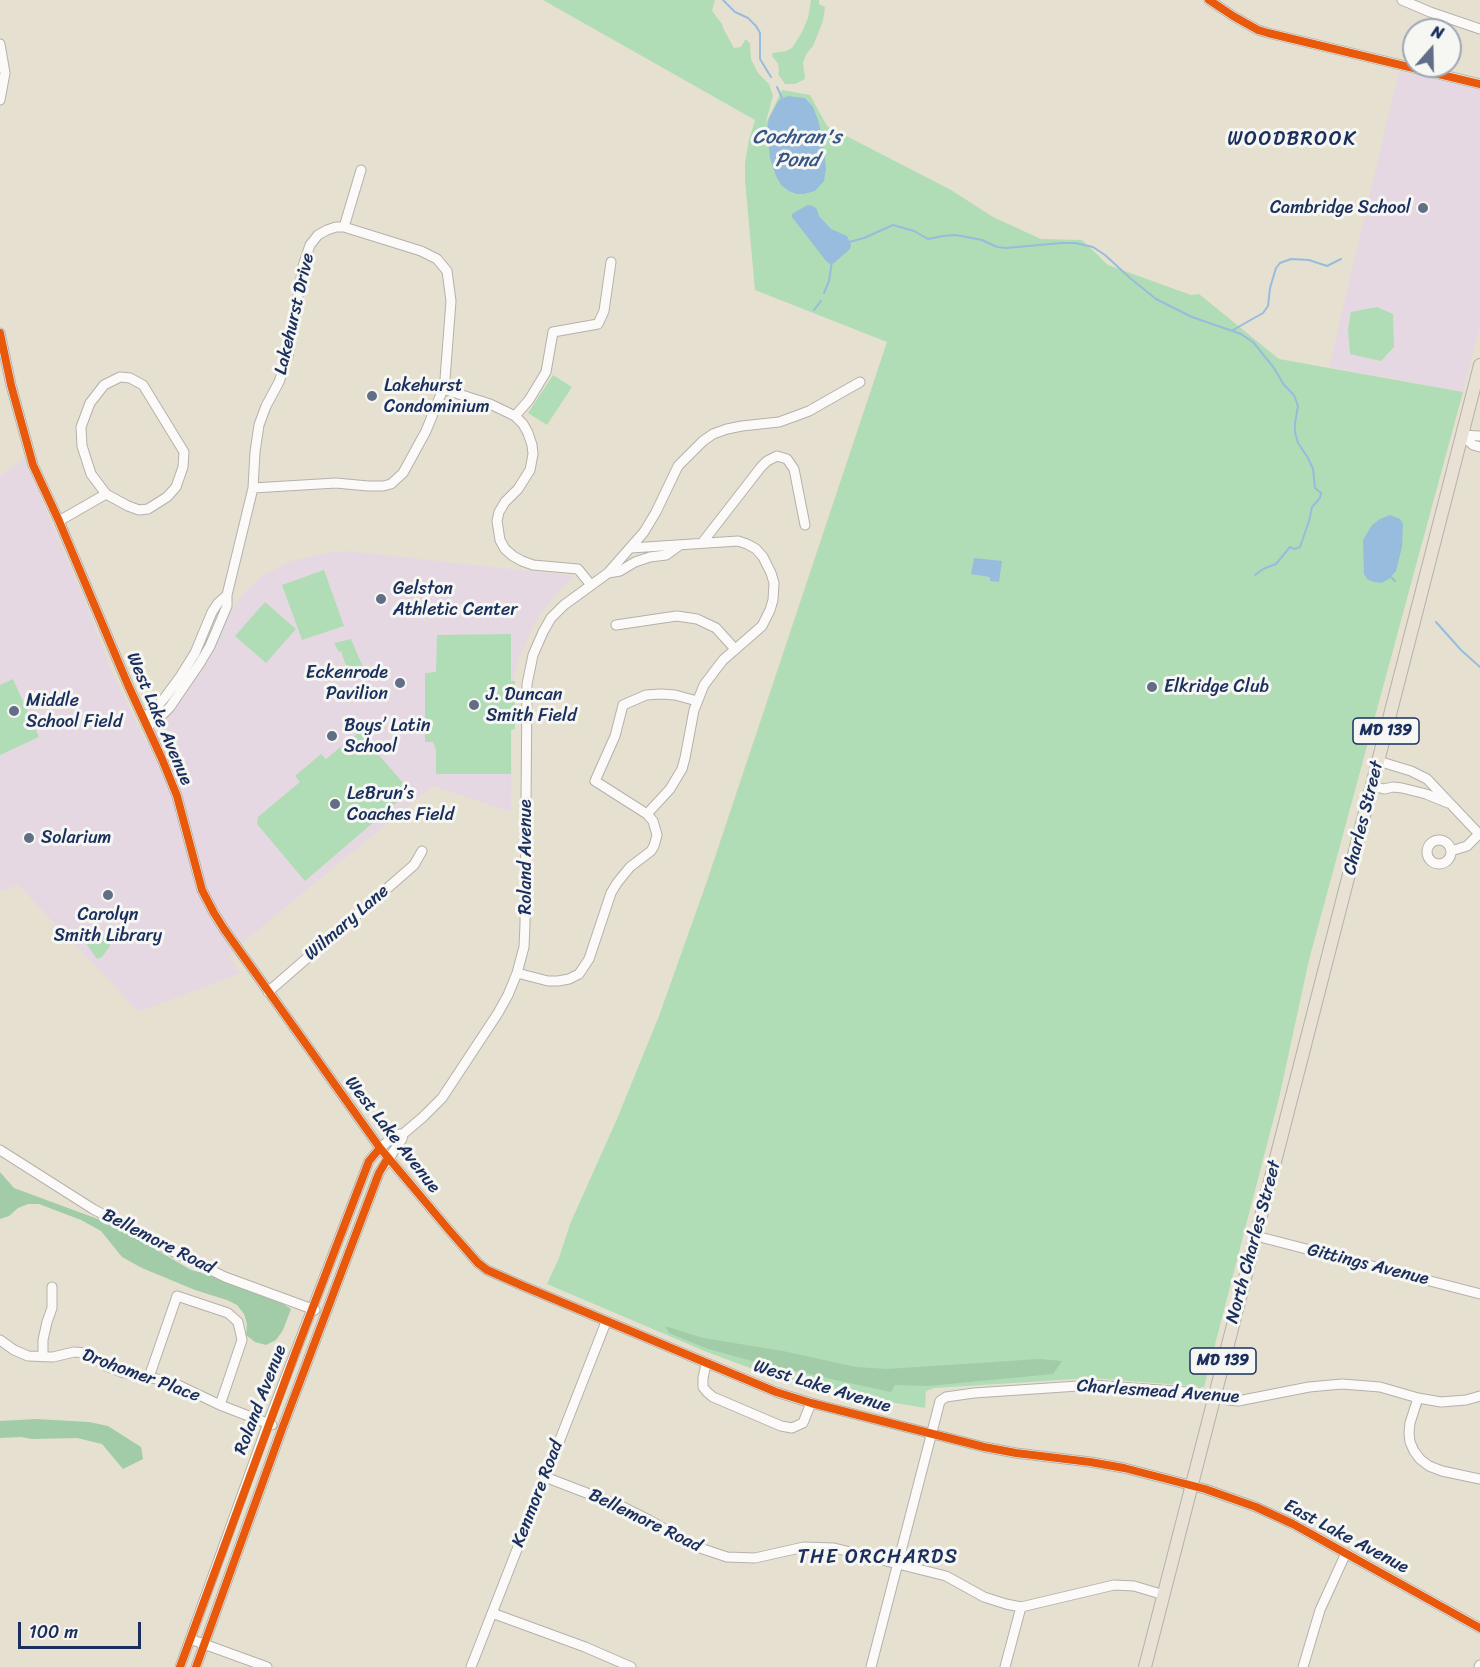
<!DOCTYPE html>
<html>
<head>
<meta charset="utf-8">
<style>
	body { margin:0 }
	#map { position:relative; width:1480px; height:1667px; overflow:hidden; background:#e6e0d1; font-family:Sriracha,sans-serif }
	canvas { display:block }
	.north { position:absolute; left:1402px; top:18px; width:60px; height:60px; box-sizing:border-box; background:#f6f6f2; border:2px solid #9ea6b7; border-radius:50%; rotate:20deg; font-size:16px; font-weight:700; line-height:24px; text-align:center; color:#1b2f5e }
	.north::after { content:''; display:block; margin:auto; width:21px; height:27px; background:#626d86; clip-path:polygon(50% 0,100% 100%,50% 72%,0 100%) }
	.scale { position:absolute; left:18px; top:1622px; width:123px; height:27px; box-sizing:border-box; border:3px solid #1b2f5e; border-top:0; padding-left:8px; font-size:18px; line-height:21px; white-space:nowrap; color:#1b2f5e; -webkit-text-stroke:4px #f6f6f2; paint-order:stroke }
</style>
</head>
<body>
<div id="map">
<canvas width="1480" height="1667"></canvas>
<div class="north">N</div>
<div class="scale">100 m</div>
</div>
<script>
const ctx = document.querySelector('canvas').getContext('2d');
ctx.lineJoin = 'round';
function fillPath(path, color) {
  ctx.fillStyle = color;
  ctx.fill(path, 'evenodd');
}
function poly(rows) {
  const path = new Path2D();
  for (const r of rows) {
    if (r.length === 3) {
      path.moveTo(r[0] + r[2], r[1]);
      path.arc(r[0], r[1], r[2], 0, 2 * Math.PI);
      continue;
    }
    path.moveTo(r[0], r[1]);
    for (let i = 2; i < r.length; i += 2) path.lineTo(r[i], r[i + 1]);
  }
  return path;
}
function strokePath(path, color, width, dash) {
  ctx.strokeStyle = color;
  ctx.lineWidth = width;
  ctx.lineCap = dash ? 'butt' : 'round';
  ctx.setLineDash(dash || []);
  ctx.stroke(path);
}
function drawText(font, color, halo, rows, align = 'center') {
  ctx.font = font + ' Sriracha,sans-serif';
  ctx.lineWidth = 6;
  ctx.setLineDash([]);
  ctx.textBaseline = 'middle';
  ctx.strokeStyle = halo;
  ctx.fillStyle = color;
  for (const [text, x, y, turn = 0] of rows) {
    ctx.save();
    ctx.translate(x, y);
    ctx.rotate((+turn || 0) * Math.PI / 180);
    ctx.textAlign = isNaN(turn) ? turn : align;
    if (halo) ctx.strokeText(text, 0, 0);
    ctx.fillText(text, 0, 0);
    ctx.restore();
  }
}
fillPath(poly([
	[1399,71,1480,89,1480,326,1463,392,1329,367],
	[24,458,87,606,110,667,146,743,159,729,186,694,208,657,233,607,243,594,262,576,291,561,331,552,346,551,575,576,563,586,538,617,519,658,513,679,511,812,433,786,241,944,228,956,241,973,139,1012,18,885,0,892,0,476]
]), '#e6d8e2');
fillPath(poly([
	[543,0,715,0,712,11,722,24,724,30,734,48,741,47,745,40,747,40,750,44,751,59,758,73,769,84,773,96,765,125,782,90,810,95,827,126,951,190,993,217,1041,239,1082,240,1108,265,1191,295,1199,294,1279,359,1463,392,1309,960,1279,1098,1204,1387,1093,1378,934,1388,926,1391,925,1408,866,1398,758,1371,707,1352,547,1284,559,1258,570,1224,617,1119,659,1016,706,884,887,342,755,290,745,180,745,163,749,140,755,120],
	[811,0,819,0,819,4,825,7,823,21,813,46,807,53,803,62,805,79,795,84,785,84,778,74,779,71,778,64,772,56,773,53,786,51,792,48,802,32,808,18],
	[1377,307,1393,314,1394,347,1381,361,1350,354,1348,329,1351,312],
	[553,375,572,387,547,425,528,413],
	[324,570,344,626,302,640,282,585],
	[265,602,296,629,266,663,235,636],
	[511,634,511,681,515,681,515,729,511,730,511,774,436,774,436,750,433,742,425,742,425,673,436,672,437,635],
	[351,639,365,672,349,679,344,667,346,666,341,651,339,652,334,643],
	[13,679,39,737,0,755,0,685],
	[359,732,410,791,305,881,257,824,258,817,300,782,295,776,321,754,326,759],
	[91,929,100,930,110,938,110,946,102,957,97,959,83,939]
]), '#b0ddb5');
fillPath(poly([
	[0,1172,14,1188,114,1225,191,1270,210,1275,283,1304,291,1309,283,1330,276,1340,266,1345,255,1342,246,1335,247,1324,244,1314,237,1305,227,1300,195,1290,142,1268,122,1257,101,1231,81,1220,39,1204,28,1204,18,1208,9,1216,0,1219],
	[665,1326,703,1338,783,1351,856,1367,887,1369,1039,1359,1062,1361,1053,1374,928,1386,895,1385,891,1392,767,1365,708,1349,669,1333],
	[36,1419,89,1422,108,1426,141,1447,143,1459,123,1469,102,1444,77,1438,32,1439,21,1437,0,1438,0,1421]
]), '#a2cba7');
fillPath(poly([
	[788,96,805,98,813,107,818,120,823,141,826,169,824,181,815,191,804,194,797,194,789,191,781,185,776,176,770,158,767,129,769,118,779,100],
	[808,205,813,206,817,209,819,216,831,229,847,236,851,245,850,249,834,263,830,264,826,261,792,217,792,214,802,208],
	[1390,515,1400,519,1403,524,1402,547,1396,571,1389,579,1381,583,1374,582,1368,580,1364,574,1363,540,1372,525,1380,519],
	[974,558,1002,561,999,582,990,581,990,577,971,574]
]), '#97bcde');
strokePath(poly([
	[723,0,735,12,748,18,756,26,760,33,760,59,771,77],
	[777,87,783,100],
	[849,242,864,238,893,225,914,231,928,239,943,236,956,235,982,240,997,247,1006,248,1061,243,1075,243,1093,247,1105,255,1130,278,1156,299,1192,317,1241,334,1253,342,1274,368,1284,385,1294,395,1298,406,1295,423,1295,432,1298,443,1308,458,1313,469,1315,488,1321,493,1320,498,1312,507,1309,521,1300,547,1294,549,1290,547,1276,564,1263,569,1255,575],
	[824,293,829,281,832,261],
	[814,310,821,301],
	[1233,330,1263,313,1268,306,1270,288,1276,268,1280,263,1291,259,1309,260,1327,266,1341,259],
	[1391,577,1395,581],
	[1436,622,1461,650,1480,667]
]), '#97bcde', 2);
const minor = poly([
	[1209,0,1233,16,1258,30,1268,33,1480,84],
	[1402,0,1430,12,1480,29],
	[0,44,5,73,0,100],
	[344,227,361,170],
	[0,333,11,385,33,465,59,521,128,685,162,759,177,796,202,890,214,913,224,929,380,1148,449,1230,478,1263,487,1270,523,1286,776,1392,811,1403,984,1447,1016,1453,1090,1462,1124,1468,1205,1489,1256,1507,1293,1524,1480,1628],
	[120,377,130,378,143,385,184,452,183,467,176,487,167,497,148,509,139,510,128,506,106,494,91,474,82,446,81,427,90,403,104,385,120,377],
	[443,389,490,404,515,416,523,424,528,433,532,445,533,454,530,470,518,489,505,502,499,512,497,521,500,540,505,549,513,556,522,561,533,565,578,569,591,585],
	[515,416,529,400,546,372,553,332,598,324,604,311,611,262],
	[1462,435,1473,445,1480,447],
	[1462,435,1480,436],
	[59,521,106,494],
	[702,543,761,467,767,461,777,456,787,459,794,469,805,525],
	[631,548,738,541,747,544,756,549,763,557,771,573,774,583,773,600,770,610,762,626,723,660,704,685,694,710,685,758,682,769,670,789,647,814],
	[608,573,620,571,635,562,650,557,666,555,680,545],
	[616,625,663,618,677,616,697,619,716,628,735,649],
	[143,718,154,710,166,696,180,677,195,653,212,612,218,603,227,595],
	[147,727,160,717,170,707,200,663,210,646,227,606,227,595,253,488,255,452,259,425,266,406,279,382,288,356,303,266,310,245,318,235,327,230,336,227,344,227,421,251,437,259,447,271,451,301,445,379,443,389,426,431,403,473,391,484,383,486,368,486,336,483,253,488],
	[1378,761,1411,771,1427,779,1480,835],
	[1372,786,1384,789,1393,787,1402,788,1426,794,1448,803],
	[1439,852,12],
	[1451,851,1467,846,1480,833],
	[517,973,548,981,558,981,569,979,579,974,589,959,611,893,617,883,630,867,651,851,654,846,657,835,653,821,647,814,595,781,615,736,623,705,646,695,661,694,675,695,697,701],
	[268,992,414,865,422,851],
	[0,1150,93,1209,164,1247,225,1277,315,1310],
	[1256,1236,1480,1294],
	[0,1340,14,1350,28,1356,53,1357,74,1352,87,1353,106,1366,121,1372,162,1380,176,1384,220,1405,272,1425],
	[43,1357,43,1340,47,1322,52,1308,52,1287],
	[706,1364,703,1378,703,1387,707,1392,713,1397,781,1426,792,1428,803,1423,811,1403],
	[149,1377,177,1296,228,1313,238,1322,242,1340,220,1405],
	[1418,1398,1410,1423,1409,1433,1410,1442,1414,1451,1420,1459,1429,1466,1442,1471,1480,1479],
	[545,1477,623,1507,649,1520,694,1546,727,1557,755,1558,804,1547,834,1548,946,1576,984,1597,1006,1604,1021,1607,1114,1585,1134,1586,1164,1595],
	[492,1613,585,1647,631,1667],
	[190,1639,267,1667],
	[180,1667,268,1423,369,1161,380,1148,397,1134,403,1134,423,1117,442,1098,498,1013,508,995,517,973,524,947,525,924,527,684,533,655,543,632,551,618,564,605,608,573,644,532,656,512,678,466,703,441,713,434,727,429,742,426,779,422,793,417,809,411,860,382],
	[196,1667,282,1429,379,1173,402,1139,403,1134],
	[471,1667,606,1322],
	[871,1667,940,1401,946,1397,974,1393,1093,1385,1200,1393,1228,1400,1238,1401,1309,1387,1342,1384,1380,1387,1418,1398,1441,1402,1466,1400,1480,1396],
	[1005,1667,1021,1607],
	[1303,1667,1320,1610,1346,1553],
	[1479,1667,1480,1665]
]);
const major = poly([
	[1145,1667,1480,365]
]);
strokePath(minor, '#b3b1ac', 11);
strokePath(major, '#b3b1ac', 14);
strokePath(minor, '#fbfaf8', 9);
strokePath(major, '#e8e1d4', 12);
strokePath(poly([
	[1209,0,1233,16,1258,30,1268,33,1480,84],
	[0,333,11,385,33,465,59,521,128,685,162,759,177,796,202,890,214,913,224,929,380,1148,449,1230,478,1263,487,1270,523,1286,776,1392,811,1403,984,1447,1016,1453,1090,1462,1124,1468,1205,1489,1256,1507,1293,1524,1480,1628],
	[180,1667,295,1354,369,1161,380,1148],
	[196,1667,282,1429,379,1173,388,1158]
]), '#e8590c', 8);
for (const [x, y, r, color] of [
	[1423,208,6,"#626d86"],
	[372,396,6,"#626d86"],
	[381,599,6,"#626d86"],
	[400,683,6,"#626d86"],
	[1152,687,6,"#626d86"],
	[474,705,6,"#626d86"],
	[14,711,6,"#626d86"],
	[332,736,6,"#626d86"],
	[335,804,6,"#626d86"],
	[29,838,6,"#626d86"],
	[108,895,6,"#626d86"]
]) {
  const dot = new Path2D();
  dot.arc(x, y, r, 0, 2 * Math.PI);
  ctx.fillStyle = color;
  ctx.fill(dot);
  strokePath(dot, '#f6f6f2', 2);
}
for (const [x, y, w] of [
	[1386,731,66],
	[1223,1361,66]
]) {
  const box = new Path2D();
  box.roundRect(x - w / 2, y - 13, w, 26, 4.5);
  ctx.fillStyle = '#f6f6f2';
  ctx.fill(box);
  strokePath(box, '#1b2f5e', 1.5);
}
drawText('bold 16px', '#1b2f5e', null, [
	["MD 139",1386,731],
	["MD 139",1223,1361]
]);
drawText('18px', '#1b2f5e', '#f6f6f2', [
	["Cambridge School",1411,208,"right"],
	["Lakehurst",384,386],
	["Condominium",384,407],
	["Gelston",393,589],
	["Athletic Center",393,610],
	["Eckenrode",388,673,"right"],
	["Pavilion",388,694,"right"],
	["Elkridge Club",1164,687],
	["J. Duncan",486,695],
	["Smith Field",486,716],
	["Middle",26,701],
	["School Field",26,722],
	["Boys’ Latin",344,726],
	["School",344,747],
	["LeBrun’s",347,794],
	["Coaches Field",347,815],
	["Solarium",41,838],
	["Carolyn",108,915,"center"],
	["Smith Library",108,936,"center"]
], 'left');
drawText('18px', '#1b2f5e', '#f6f6f2', [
	["Lakehurst Drive",295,314,-77],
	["West Lake Avenue",159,719,67],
	["Charles Street",1364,818,-76],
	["Roland Avenue",526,857,-90],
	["Wilmary Lane",347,923,-41],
	["West Lake Avenue",392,1135,52],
	["Bellemore Road",158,1242,27],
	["North Charles Street",1254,1242,-75],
	["Gittings Avenue",1368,1265,14],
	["Drohomer Place",141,1376,20],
	["West Lake Avenue",822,1387,17],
	["Charlesmead Avenue",1158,1392,4],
	["Roland Avenue",261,1400,-69],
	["Kenmore Road",538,1494,-69],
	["Bellemore Road",645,1521,26],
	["East Lake Avenue",1346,1537,28]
]);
drawText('italic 20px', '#365486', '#f6f6f2', [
	["Cochran's",797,138],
	["Pond",797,161]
]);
ctx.letterSpacing = '1.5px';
drawText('20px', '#1b2f5e', '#f6f6f2', [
	["WOODBROOK",1292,140],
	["THE ORCHARDS",878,1558]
]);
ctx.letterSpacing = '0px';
</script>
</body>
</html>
